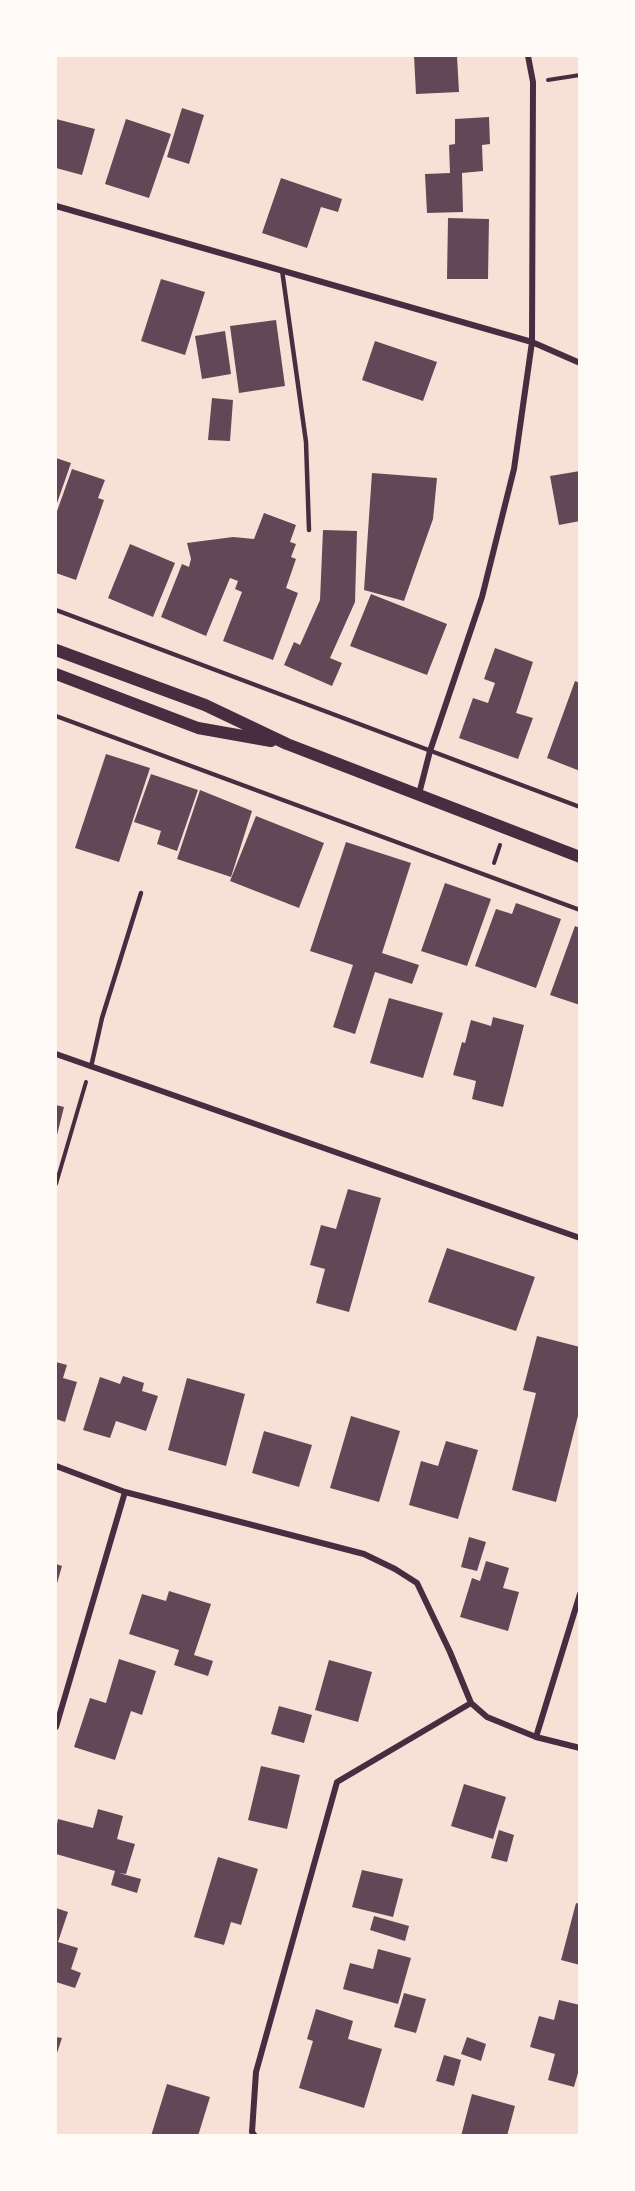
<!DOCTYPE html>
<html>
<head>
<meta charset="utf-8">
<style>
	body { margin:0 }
	#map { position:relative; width:635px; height:2191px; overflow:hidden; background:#f7e1d7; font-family:"Fira Sans",sans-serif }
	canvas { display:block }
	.frame { position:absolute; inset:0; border:57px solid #fffaf5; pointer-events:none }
</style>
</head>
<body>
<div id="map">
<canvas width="635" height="2191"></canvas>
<div class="frame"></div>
</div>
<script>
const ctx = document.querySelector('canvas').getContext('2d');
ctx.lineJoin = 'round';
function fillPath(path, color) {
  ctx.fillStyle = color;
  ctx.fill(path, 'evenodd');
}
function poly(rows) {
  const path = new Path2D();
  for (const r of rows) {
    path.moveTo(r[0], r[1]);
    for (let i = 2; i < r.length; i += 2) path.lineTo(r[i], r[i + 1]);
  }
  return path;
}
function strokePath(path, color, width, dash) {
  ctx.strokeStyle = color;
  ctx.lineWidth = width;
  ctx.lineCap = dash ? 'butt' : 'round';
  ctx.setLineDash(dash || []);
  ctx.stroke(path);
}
fillPath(poly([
	[414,56,457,56,459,92,416,94],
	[182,108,204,115,189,164,167,157],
	[489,117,490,144,482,145,483,171,462,173,463,212,427,213,425,174,450,173,449,145,455,144,455,119],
	[56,119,95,129,82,175,56,168],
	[126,119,171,134,149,198,105,184],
	[281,178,342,199,338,212,321,207,307,248,262,233],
	[448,218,489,219,488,279,447,279],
	[161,279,205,292,185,355,141,341],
	[276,320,285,386,239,393,230,326],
	[225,331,231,374,202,379,195,336],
	[375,341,437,362,423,401,362,380],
	[212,398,233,400,230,441,208,440],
	[56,458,71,463,56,506],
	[72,469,105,480,98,498,104,500,76,580,56,573,56,514],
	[580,471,580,521,559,525,550,476],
	[372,473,437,478,433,519,404,601,364,590],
	[264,513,296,525,290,542,296,544,291,557,296,559,286,588,298,593,273,660,223,641,242,592,235,589,238,581,230,578,206,636,161,617,182,564,189,567,191,559,187,543,233,537,254,539],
	[323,530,357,531,355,602,330,658,342,663,332,686,284,665,294,642,300,645,320,600],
	[130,544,175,563,153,617,108,598],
	[371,594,447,624,427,675,350,646],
	[495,648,533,662,516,713,533,718,518,759,459,738,473,698,488,703,495,683,484,679],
	[575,681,580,683,580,771,547,758],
	[106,754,150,768,119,862,75,848],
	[151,774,198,790,177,851,157,844,161,831,134,822],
	[200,790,252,811,231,877,177,859],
	[256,816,324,843,299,908,230,881],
	[346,842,411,863,382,953,419,965,412,984,375,972,355,1034,333,1027,353,965,310,951],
	[445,883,491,899,467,966,421,951],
	[516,903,561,919,536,988,475,966,496,909,512,914],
	[575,926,580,928,580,1005,550,995],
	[389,998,443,1013,423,1078,370,1063],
	[493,1017,524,1025,503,1107,472,1099,476,1081,453,1075,462,1042,465,1043,471,1020,491,1026],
	[56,1105,64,1107,56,1139],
	[348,1189,381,1198,349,1312,316,1303,325,1269,310,1265,321,1225,336,1229],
	[447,1248,535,1277,516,1331,428,1302],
	[537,1336,580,1347,580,1408,556,1502,512,1490,536,1393,523,1390],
	[56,1362,67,1365,63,1378,77,1382,65,1422,56,1419],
	[123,1376,144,1383,142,1391,158,1396,146,1431,116,1421,110,1438,83,1430,100,1377,120,1384],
	[187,1378,245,1394,226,1466,168,1450],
	[351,1416,400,1431,379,1502,330,1488],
	[264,1431,312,1445,299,1487,252,1473],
	[446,1441,478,1450,458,1519,409,1505,421,1461,438,1466],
	[469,1537,486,1542,477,1571,461,1567],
	[486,1561,509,1568,503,1588,519,1592,508,1631,460,1617,472,1578,480,1581],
	[56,1564,62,1566,56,1587],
	[169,1591,211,1604,194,1655,213,1661,208,1676,174,1665,179,1650,129,1634,142,1594,166,1601],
	[119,1659,156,1671,142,1715,131,1711,115,1760,74,1747,90,1698,106,1703],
	[329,1660,372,1672,358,1722,315,1710],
	[279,1706,312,1715,304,1743,271,1734],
	[261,1766,300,1775,287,1829,248,1820],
	[464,1784,506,1797,493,1839,451,1826],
	[98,1809,123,1816,117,1839,135,1844,126,1874,119,1873,141,1879,137,1893,111,1885,115,1871,56,1854,56,1829,58,1819,93,1828],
	[499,1830,514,1835,507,1862,491,1858],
	[218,1857,258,1869,241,1925,231,1922,224,1945,194,1937],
	[362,1870,403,1879,393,1917,352,1907],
	[576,1903,580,1904,580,1965,561,1960],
	[56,1908,68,1912,58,1942,78,1948,71,1969,81,1973,75,1988,56,1982],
	[374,1916,409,1926,405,1941,370,1930],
	[378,1949,411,1958,398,2004,343,1989,350,1963,373,1969],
	[404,1993,426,1999,416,2033,394,2027],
	[559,2000,580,2005,580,2066,574,2087,548,2080,555,2054,530,2047,539,2016,554,2020],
	[316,2009,353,2021,348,2039,382,2049,364,2108,299,2088,313,2041,307,2039],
	[56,2037,62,2038,56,2056],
	[467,2037,486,2044,481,2061,461,2054],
	[444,2055,461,2060,454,2086,436,2081],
	[167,2084,210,2097,198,2136,151,2136],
	[472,2094,515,2106,507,2136,461,2136]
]), '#644757');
strokePath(poly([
	[548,80,580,75],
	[494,863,500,845],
	[56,1184,86,1082]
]), '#4a2c40', 4);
strokePath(poly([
	[282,270,306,442,309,530],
	[56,610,580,807],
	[56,716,580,910],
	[91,1067,102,1018,141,893]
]), '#4a2c40', 4.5);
strokePath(poly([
	[56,206,532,342,580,363],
	[419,794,430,751,482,597,514,469,532,342,533,82,528,56],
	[56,1054,580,1238],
	[56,1466,125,1492,364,1554,395,1569,417,1583,450,1652,471,1703,487,1717,536,1737,580,1748],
	[56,1727,125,1492],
	[536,1737,580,1594],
	[255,2136,252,2132,256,2072,337,1782,471,1703]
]), '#4a2c40', 6);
strokePath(poly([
	[56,650,205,705,287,744,580,857],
	[56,674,198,728,271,741]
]), '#4a2c40', 12);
</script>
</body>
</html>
